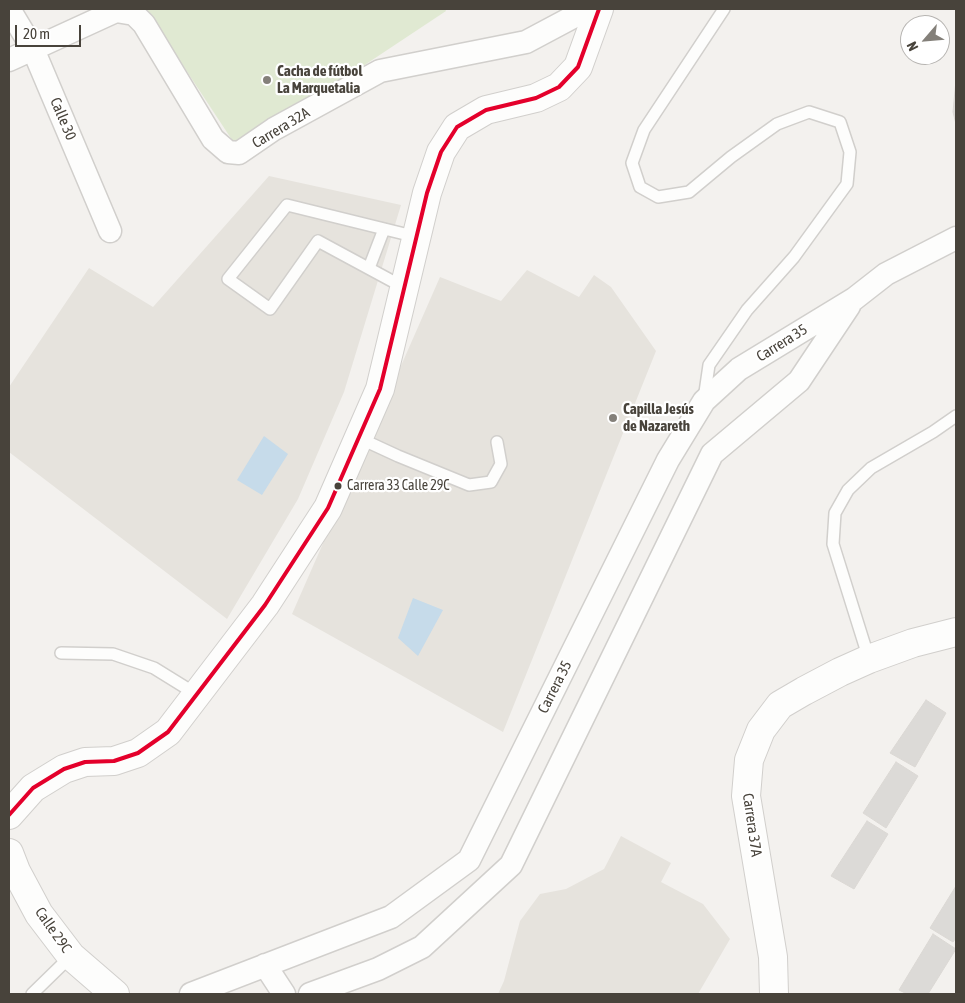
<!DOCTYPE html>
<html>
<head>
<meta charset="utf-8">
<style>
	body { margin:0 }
	#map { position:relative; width:965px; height:1003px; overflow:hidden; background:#f3f1ee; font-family:"Asap Condensed",sans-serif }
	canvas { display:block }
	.frame { position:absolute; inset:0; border:10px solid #48433b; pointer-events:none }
	.north { position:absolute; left:900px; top:15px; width:50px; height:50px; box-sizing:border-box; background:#fff; border:1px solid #b6b4b1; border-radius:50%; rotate:243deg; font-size:14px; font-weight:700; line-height:20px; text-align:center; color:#48433b }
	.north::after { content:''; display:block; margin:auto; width:18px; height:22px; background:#84807a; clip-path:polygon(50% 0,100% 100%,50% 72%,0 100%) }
	.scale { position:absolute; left:15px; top:25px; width:66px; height:22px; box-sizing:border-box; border:2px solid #48433b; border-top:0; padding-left:6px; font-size:15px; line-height:18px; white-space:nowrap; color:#48433b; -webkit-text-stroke:4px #fff; paint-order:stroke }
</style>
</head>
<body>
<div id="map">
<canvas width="965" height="1003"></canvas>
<div class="frame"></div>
<div class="north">N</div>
<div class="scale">20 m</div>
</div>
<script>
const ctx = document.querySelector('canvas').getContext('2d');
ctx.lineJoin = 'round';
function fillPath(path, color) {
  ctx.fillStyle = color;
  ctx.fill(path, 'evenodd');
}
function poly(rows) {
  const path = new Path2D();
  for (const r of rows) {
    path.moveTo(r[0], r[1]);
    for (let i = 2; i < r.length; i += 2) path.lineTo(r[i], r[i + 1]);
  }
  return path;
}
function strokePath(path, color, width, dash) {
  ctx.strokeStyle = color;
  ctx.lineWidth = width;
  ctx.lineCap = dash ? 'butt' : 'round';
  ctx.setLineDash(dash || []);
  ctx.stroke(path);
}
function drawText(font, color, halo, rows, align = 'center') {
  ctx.font = font + ' "Asap Condensed",sans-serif';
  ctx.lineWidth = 4.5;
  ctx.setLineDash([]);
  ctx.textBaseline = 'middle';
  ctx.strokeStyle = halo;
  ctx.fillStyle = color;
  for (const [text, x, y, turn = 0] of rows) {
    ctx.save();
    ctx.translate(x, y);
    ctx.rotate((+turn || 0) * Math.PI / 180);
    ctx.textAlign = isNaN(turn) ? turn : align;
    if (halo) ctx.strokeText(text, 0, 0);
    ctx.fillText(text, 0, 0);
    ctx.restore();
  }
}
fillPath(poly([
	[269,176,401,205,344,392,298,499,227,619,9,452,9,387,89,268,153,307],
	[527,270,579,297,594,275,611,287,656,351,503,732,292,614,440,277,501,301],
	[621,836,671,863,661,882,703,904,730,939,698,994,498,994,504,981,520,921,540,894,566,889,604,869]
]), '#e6e3dd');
fillPath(poly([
	[150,9,445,9,446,11,238,149,147,11]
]), '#e0e9d2');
fillPath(poly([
	[264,436,288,454,262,495,237,480],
	[413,598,443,610,418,656,398,638]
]), '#c6dbea');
const building = poly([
	[956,80,956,124,953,112,956,80],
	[926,700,946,713,915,767,890,753,926,700],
	[896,762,918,776,886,828,863,813,896,762],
	[867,821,888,834,854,889,831,876,867,821],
	[956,886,956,938,953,942,930,928,956,886],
	[933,934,956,949,928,994,907,994,899,990,933,934]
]);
fillPath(building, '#dcdad7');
strokePath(building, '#dbd8d4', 1);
const service = poly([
	[369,268,384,229],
	[405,288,318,241,270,309,228,279,287,205,417,237],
	[704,399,709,365,747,310,794,257,847,184,850,152,840,122,809,112,777,124,731,157,689,192,658,197,640,187,632,163,644,130,724,9],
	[359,438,398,456,469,485,491,482,501,464,497,442],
	[61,653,113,654,154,668,196,694],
	[869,659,833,544,835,513,848,490,871,468,933,432,956,416],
	[32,994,71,956]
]);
const minor = poly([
	[9,9,33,49,110,231],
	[9,60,116,11,134,14,144,24,213,139,228,152,239,153,274,129,380,71,526,42,588,9],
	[265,965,284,994],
	[191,994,391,917,469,860,668,460,704,401,739,369,854,299,886,274,956,238],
	[310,994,378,969,422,947,511,865,712,454,799,381,849,306]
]);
const tertiary = poly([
	[9,815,33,788,64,769,85,762,114,761,138,753,168,732,265,605,328,508,380,389,427,193,441,152,457,127,486,110,536,98,559,87,578,67,599,9],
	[9,853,16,871,39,914,71,956,115,994],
	[774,994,773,957,746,796,749,760,761,730,780,705,804,691,840,672,869,659,913,643,956,632]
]);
strokePath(service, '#d1cfcc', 14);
strokePath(minor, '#d1cfcc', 25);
strokePath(tertiary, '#d1cfcc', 30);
strokePath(service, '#fdfdfc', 11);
strokePath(minor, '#fdfdfc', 22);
strokePath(tertiary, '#fdfdfc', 28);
strokePath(poly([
	[9,815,33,788,64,769,85,762,114,761,138,753,168,732,265,605,328,508,380,389,427,193,441,152,457,127,486,110,536,98,559,87,578,67,599,9]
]), '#e4002b', 4);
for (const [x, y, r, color] of [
	[267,80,5,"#84807a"],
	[613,418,5,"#84807a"],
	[338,486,4.5,"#48433b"]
]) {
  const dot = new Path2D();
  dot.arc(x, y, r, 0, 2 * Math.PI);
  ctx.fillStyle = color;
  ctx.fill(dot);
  strokePath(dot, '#fff', 2);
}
drawText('14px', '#48433b', '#fff', [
	["Carrera 33 Calle 29C",347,486]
], 'left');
drawText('bold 15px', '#48433b', '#fff', [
	["Cacha de fútbol",277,71],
	["La Marquetalia",277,88],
	["Capilla Jesús",623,409],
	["de Nazareth",623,426]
], 'left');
drawText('15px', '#48433b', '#fff', [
	["Calle 30",63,119,67],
	["Carrera 32A",281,128,-31],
	["Carrera 35",782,343,-32],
	["Carrera 35",555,687,-63],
	["Carrera 37A",752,825,82],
	["Calle 29C",53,930,55]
]);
</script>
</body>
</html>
